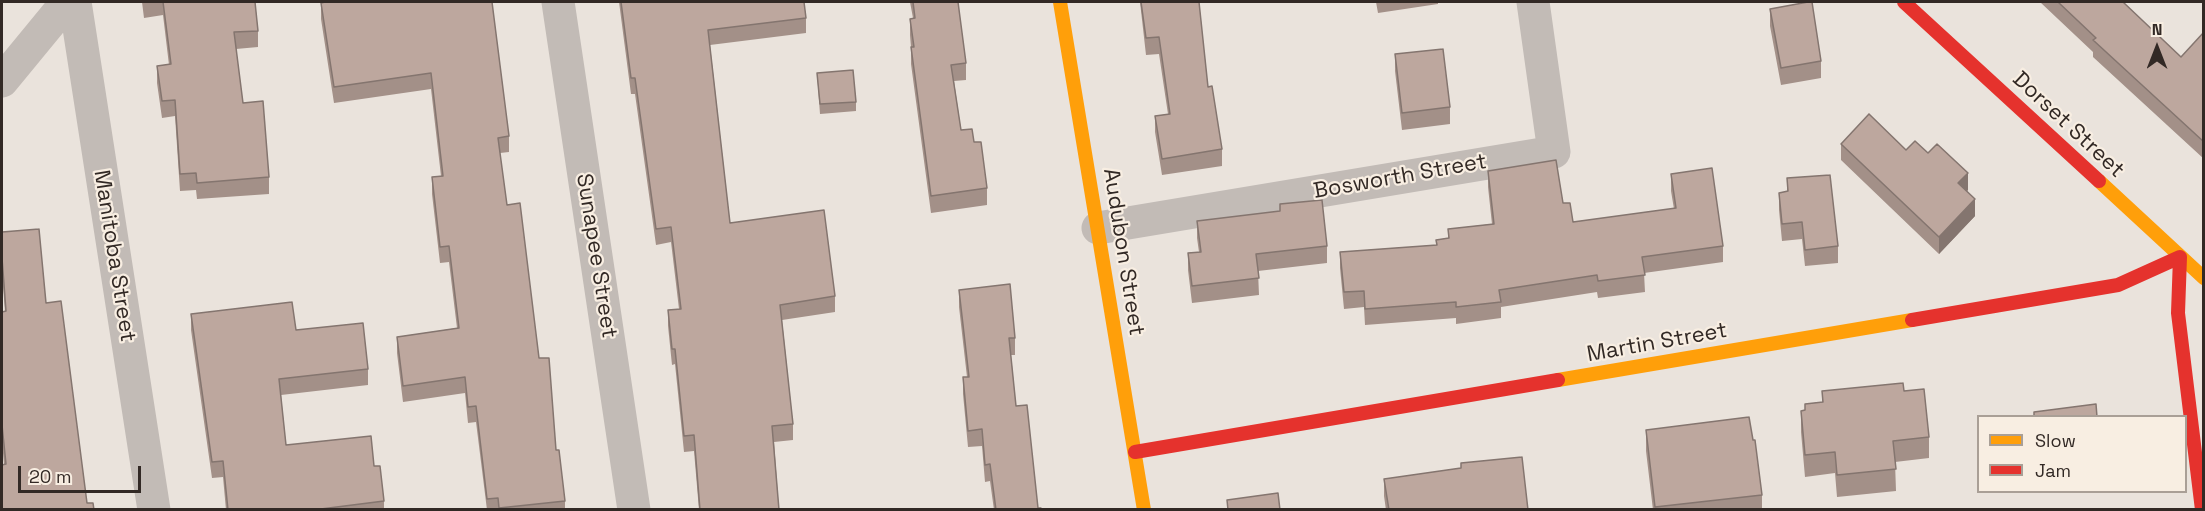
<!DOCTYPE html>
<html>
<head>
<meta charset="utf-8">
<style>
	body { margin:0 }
	#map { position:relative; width:2205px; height:511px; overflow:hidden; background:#eae3dc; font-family:"Space Grotesk",sans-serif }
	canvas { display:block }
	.frame { position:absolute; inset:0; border:3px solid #322925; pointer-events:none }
	.legend { position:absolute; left:1977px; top:415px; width:210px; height:78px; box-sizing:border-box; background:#f8eee2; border:2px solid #a99f96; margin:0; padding:8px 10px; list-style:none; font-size:18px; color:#322925 }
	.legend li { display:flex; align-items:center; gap:12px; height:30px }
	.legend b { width:30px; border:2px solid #a99f96 }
	.north { position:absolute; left:2127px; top:18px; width:60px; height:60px; -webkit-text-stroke:4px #f8eee2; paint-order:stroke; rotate:0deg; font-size:16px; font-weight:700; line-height:24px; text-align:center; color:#322925 }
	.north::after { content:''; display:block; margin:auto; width:21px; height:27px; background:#322925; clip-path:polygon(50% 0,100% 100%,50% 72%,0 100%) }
	.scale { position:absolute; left:18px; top:466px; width:123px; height:27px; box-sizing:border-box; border:3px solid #322925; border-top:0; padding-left:8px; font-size:18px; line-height:21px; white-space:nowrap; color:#322925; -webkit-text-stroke:4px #f8eee2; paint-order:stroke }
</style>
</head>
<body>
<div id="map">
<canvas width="2205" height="511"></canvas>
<div class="frame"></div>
<ul class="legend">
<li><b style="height:8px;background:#ff9f0a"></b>Slow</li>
<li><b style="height:8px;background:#e5322d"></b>Jam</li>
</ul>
<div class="north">N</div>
<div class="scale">20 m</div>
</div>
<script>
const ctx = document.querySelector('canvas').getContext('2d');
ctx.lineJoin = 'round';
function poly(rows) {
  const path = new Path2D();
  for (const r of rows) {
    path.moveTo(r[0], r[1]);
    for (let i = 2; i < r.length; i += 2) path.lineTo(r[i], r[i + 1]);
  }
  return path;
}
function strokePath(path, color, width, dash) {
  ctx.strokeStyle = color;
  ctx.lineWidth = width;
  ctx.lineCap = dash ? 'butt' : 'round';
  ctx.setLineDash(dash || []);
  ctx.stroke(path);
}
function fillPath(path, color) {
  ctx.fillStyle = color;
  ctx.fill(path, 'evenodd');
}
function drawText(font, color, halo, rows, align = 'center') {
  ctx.font = font + ' "Space Grotesk",sans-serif';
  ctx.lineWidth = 4.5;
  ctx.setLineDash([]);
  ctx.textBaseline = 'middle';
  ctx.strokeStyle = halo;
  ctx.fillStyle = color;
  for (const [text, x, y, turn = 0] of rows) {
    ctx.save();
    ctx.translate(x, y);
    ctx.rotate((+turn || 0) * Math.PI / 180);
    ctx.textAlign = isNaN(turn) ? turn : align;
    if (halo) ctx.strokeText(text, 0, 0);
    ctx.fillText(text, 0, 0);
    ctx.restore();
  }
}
strokePath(poly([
	[75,2,154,510],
	[558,2,634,510],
	[2,81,67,2],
	[1098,228,1554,152,1533,2]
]), '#c2bbb6', 33);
strokePath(poly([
	[1060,2,1144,510],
	[2099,181,2204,278],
	[1558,380,1912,320]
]), '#ff9f0a', 14);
strokePath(poly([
	[1904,2,2099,181],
	[1912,320,2118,285,2180,257,2178,313,2202,510],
	[1135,452,1558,380]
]), '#e5322d', 14);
fillPath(poly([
	[142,2,255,2,258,31,258,47,236,49,243,103,269,177,269,194,197,199,196,190,180,191,175,116,162,118,157,83,157,66,169,65,163,15,144,18],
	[322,2,492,2,509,136,509,152,500,153,507,205,539,358,565,501,565,510,487,510,476,422,468,423,465,393,403,402,397,353,397,337,457,328,449,262,440,263,432,194,432,177,441,176,431,89,334,103,321,19,321,3,323,2],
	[619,2,804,2,806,18,806,33,710,45,730,223,835,296,835,312,782,320,793,424,793,440,774,442,779,510,699,510,694,451,684,452,675,364,672,365,668,326,668,310,679,309,671,242,656,245,635,94,631,94],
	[910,2,958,2,966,63,966,80,954,81,961,130,974,142,987,188,987,205,931,213,911,64,911,47,910,35,910,19,913,18],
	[1140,2,1199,2,1208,87,1222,149,1222,166,1162,175,1155,132,1155,116,1168,114,1159,54,1146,55],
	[1376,2,1438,2,1438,4,1378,13],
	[2040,2,2123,2,2181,57,2204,32,2204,159,2093,57,2093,52],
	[1770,9,1821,61,1821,78,1781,85,1770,26],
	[1395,54,1450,107,1450,124,1402,130,1395,71],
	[817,73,856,102,856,111,820,114],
	[1841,144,1928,153,1968,190,1967,191,1975,216,1939,254,1841,160],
	[1488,171,1563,203,1573,222,1674,209,1671,191,1671,174,1723,246,1723,262,1644,273,1645,292,1598,298,1597,292,1501,307,1501,318,1456,324,1456,318,1365,325,1364,307,1344,309,1340,268,1340,252,1436,245,1436,240,1448,238,1448,229,1492,224,1488,187],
	[1787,178,1838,246,1838,263,1805,266,1802,239,1782,241,1779,210,1779,193,1787,192],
	[1280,204,1327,246,1327,263,1258,271,1259,295,1192,303,1188,270,1188,253,1199,252,1197,238,1197,221,1280,212],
	[2,232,46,303,87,503,94,510,4,465,2,441,2,312,5,312,2,273],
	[959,290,1015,338,1015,355,1011,355,1016,406,1038,508,1042,510,994,510,990,481,985,482,982,446,968,447,963,394,963,377,967,377,959,307],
	[191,314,296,330,368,369,368,385,281,395,286,445,374,466,384,501,384,510,226,510,223,477,212,478,191,330],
	[1822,391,1904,391,1929,437,1929,458,1895,462,1896,491,1837,497,1835,473,1805,477,1801,432,1801,411,1805,410,1805,404,1822,402],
	[1646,430,1762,495,1762,510,1653,510,1646,451],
	[1384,479,1528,510,1386,510,1384,496]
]), '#a39088');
fillPath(poly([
	[1968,173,1968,190,1958,200,1958,183],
	[1975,199,1975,216,1939,254,1939,237]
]), '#84756f');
const building = poly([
	[163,2,255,2,258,31,234,32,243,103,263,101,269,177,197,183,196,173,180,174,175,100,162,101,157,66,171,64,163,2],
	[325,2,324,2,492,2,509,136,498,138,507,205,520,203,539,358,549,358,556,450,559,450,565,501,499,508,498,498,487,499,476,406,468,407,465,377,403,386,397,337,459,328,449,246,440,247,432,177,443,176,431,73,334,87,321,3,325,2],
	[621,2,804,2,806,18,708,30,730,223,824,210,835,296,780,305,793,424,772,426,779,510,700,510,694,435,684,436,675,349,672,349,668,310,681,309,671,227,656,229,635,78,631,78,621,2],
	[913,2,958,2,966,63,951,65,961,130,972,129,974,142,981,142,987,188,931,196,911,47,914,47,910,19,915,18,913,2],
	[1141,2,1199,2,1208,87,1212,86,1222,149,1162,159,1155,116,1170,114,1159,37,1146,38,1141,2],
	[1808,2,1812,2,1821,61,1781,68,1770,9,1808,2],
	[2058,2,2123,2,2181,57,2204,32,2204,142,2093,40,2096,38,2058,2],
	[1443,49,1450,107,1402,113,1395,54,1443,49],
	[853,70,856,102,820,104,817,73,853,70],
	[1869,114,1906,150,1915,141,1928,153,1937,144,1968,173,1958,183,1975,199,1939,237,1841,144,1869,114],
	[1556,160,1563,203,1570,203,1573,222,1676,208,1671,174,1712,168,1723,246,1642,257,1645,275,1598,281,1597,275,1499,290,1501,302,1456,307,1456,302,1365,309,1364,291,1344,292,1340,252,1437,245,1436,240,1449,238,1448,229,1494,224,1488,171,1556,160],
	[1830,175,1838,246,1805,250,1802,222,1782,224,1779,193,1788,191,1787,178,1830,175],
	[1322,200,1327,246,1256,254,1259,278,1192,286,1188,253,1201,252,1197,221,1280,211,1280,204,1322,200],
	[39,229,46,303,61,301,87,503,93,503,94,510,2,510,2,465,6,464,2,425,2,312,6,311,2,258,2,232,39,229],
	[1010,284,1015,338,1009,338,1016,406,1027,405,1038,508,1041,508,1042,510,996,510,990,464,985,465,982,429,968,431,963,377,969,377,959,290,1010,284],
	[292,302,296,330,363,323,368,369,279,379,286,445,371,436,374,466,380,466,384,501,313,510,228,510,223,461,212,462,191,314,292,302],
	[1903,383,1904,391,1924,389,1929,437,1893,441,1896,469,1837,475,1835,452,1805,455,1801,411,1805,410,1805,404,1823,402,1822,391,1903,383],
	[2096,404,2097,417,2034,417,2034,412,2096,404],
	[1749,417,1753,440,1755,440,1762,495,1655,507,1646,430,1749,417],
	[1522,457,1528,510,1389,510,1384,479,1461,468,1461,463,1522,457],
	[1278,493,1280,510,1228,510,1227,500,1278,493]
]);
fillPath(building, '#bda79e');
strokePath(building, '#84756f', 1.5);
drawText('22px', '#322925', '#f8eee2', [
	["Dorset Street",2068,125,43],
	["Bosworth Street",1400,177,-10],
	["Audubon Street",1123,252,81],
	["Manitoba Street",114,256,81],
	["Sunapee Street",596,256,81],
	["Martin Street",1657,343,-10]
]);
</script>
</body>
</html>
